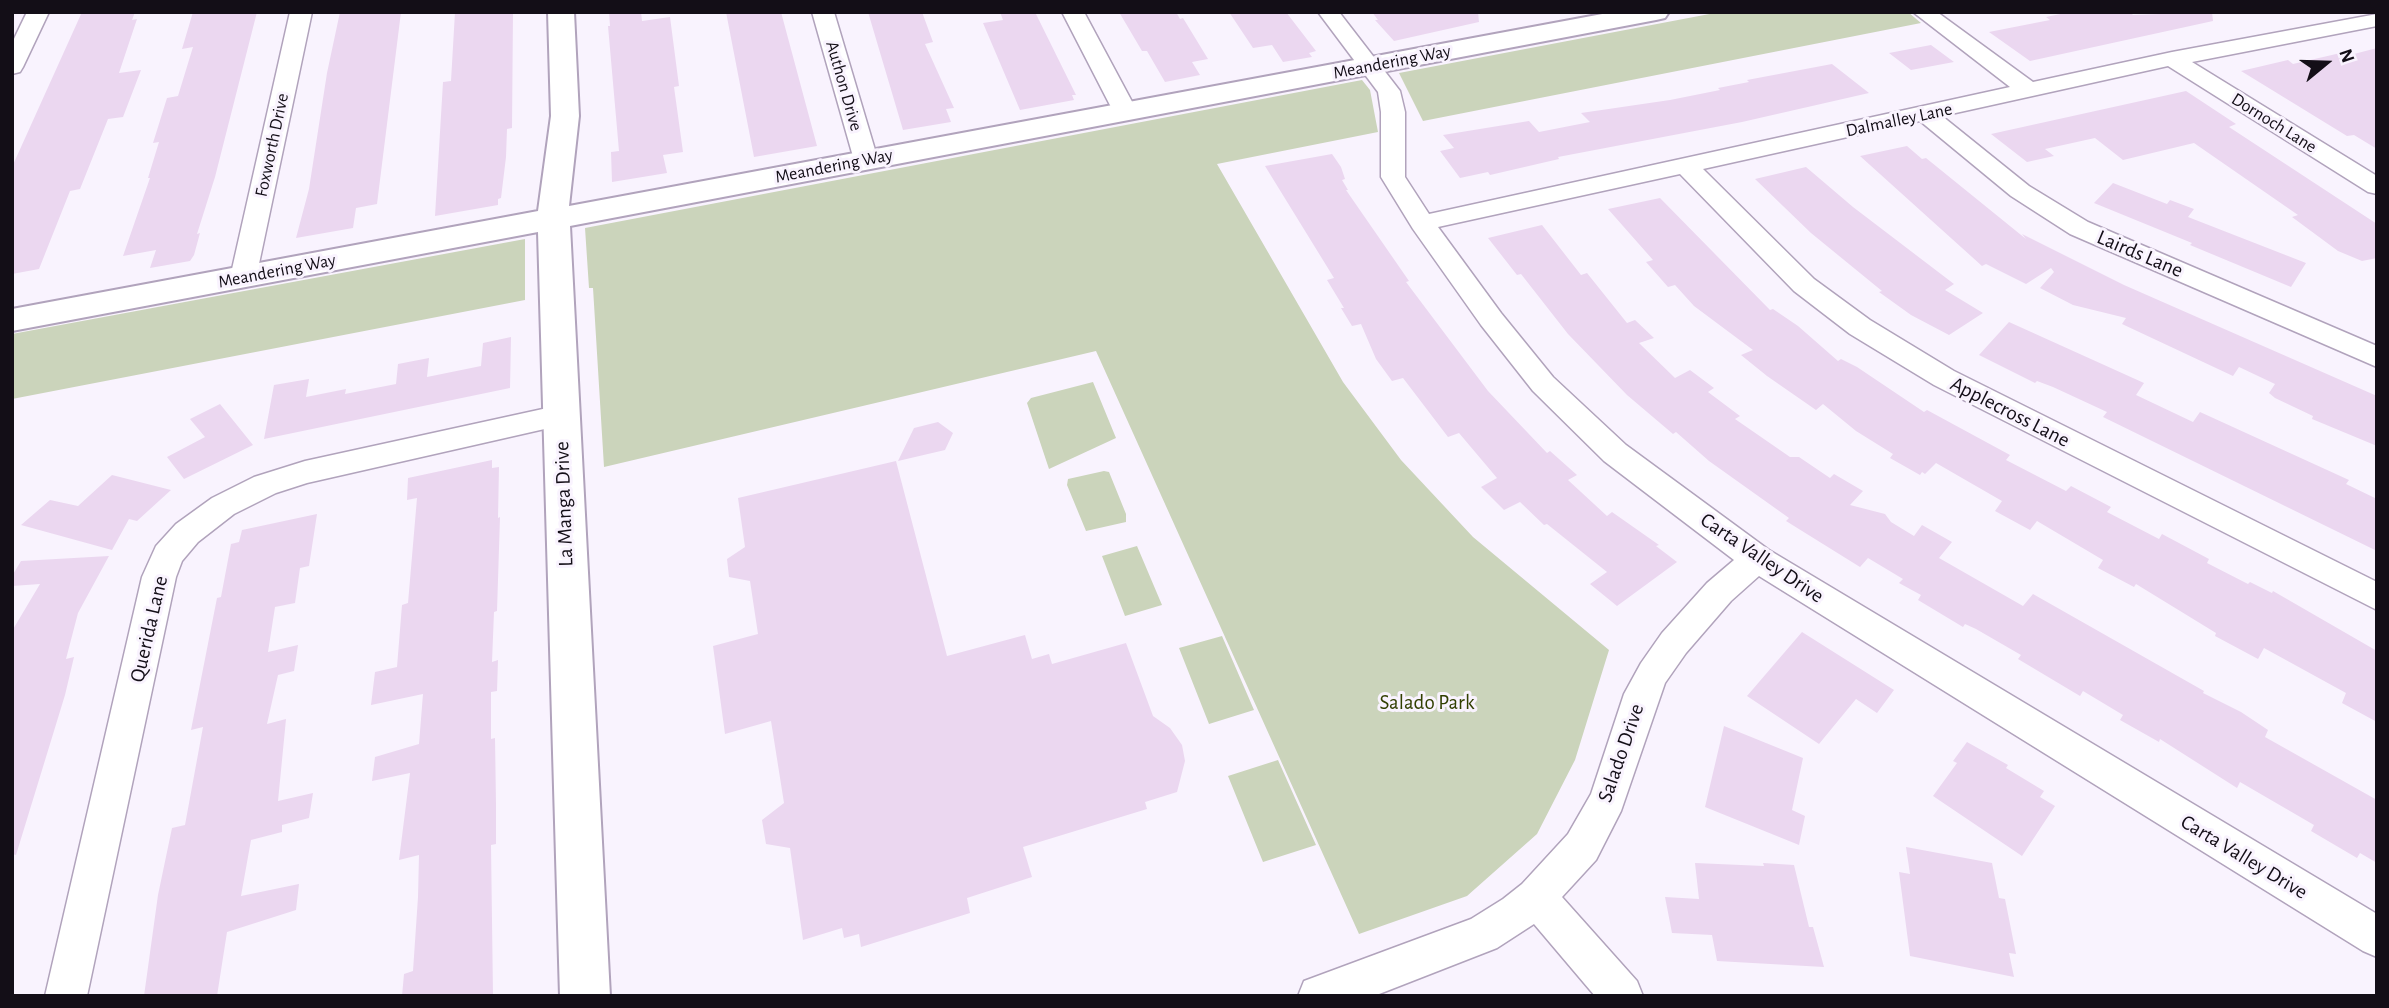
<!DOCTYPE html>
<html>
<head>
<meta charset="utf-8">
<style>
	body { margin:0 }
	#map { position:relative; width:2389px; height:1008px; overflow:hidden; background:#f9f3fe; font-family:"Alegreya Sans",sans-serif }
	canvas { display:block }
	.frame { position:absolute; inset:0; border:14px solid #130e17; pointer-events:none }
	.north { position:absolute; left:2291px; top:28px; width:70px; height:70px; -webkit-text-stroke:5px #f9f3fe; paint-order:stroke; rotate:71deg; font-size:19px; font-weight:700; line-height:28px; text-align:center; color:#130e17 }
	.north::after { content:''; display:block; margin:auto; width:24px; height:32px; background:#130e17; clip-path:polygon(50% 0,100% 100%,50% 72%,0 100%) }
</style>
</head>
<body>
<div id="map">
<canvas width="2389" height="1008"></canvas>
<div class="frame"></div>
<div class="north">N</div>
</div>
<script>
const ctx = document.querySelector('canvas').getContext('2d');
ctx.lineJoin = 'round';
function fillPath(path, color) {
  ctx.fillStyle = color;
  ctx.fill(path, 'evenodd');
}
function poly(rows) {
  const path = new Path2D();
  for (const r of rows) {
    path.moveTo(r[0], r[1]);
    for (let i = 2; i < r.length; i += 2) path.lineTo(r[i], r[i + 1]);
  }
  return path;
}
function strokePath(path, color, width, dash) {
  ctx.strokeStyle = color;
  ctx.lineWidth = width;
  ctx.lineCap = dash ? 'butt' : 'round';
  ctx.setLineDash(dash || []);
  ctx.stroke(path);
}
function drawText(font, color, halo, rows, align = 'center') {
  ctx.font = font + ' "Alegreya Sans",sans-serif';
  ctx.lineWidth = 6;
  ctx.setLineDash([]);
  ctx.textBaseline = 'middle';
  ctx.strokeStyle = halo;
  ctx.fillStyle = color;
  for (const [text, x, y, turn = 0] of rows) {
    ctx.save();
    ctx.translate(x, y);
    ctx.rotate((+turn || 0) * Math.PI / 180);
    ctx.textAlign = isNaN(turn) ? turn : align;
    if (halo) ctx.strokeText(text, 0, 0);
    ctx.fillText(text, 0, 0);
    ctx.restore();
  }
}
fillPath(poly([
	[1720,12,1908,12,1921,23,1423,121,1399,73],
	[1362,80,1370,90,1378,132,1217,164,1343,382,1401,460,1473,537,1609,650,1575,760,1537,834,1467,896,1359,934,1096,351,604,467,593,288,589,288,585,228],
	[525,239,525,300,12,399,12,334],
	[1093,382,1116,438,1049,469,1027,403,1031,398],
	[1104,471,1109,472,1126,514,1126,522,1086,531,1067,485,1068,479],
	[1137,546,1162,605,1125,616,1102,556],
	[1222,636,1254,710,1209,724,1179,648],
	[1278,760,1316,845,1263,862,1228,776]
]), '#cbd4bb');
fillPath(poly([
	[82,12,135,12,132,20,137,19,119,73,141,70,123,117,108,119,80,189,70,191,39,269,12,274,12,167],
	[193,12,257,12,215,177,197,234,200,233,194,255,190,261,150,268,156,250,123,256,150,178,148,178,159,142,153,143,167,98,178,96,193,47,182,49],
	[340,12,401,12,377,204,356,208,353,228,296,238,309,189,327,73],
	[455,12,513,12,512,128,507,129,506,157,501,198,498,199,498,205,435,216,443,82,451,81],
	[609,12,641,12,642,21,670,17,679,86,674,87,683,152,663,155,667,173,612,182,611,152,619,151,608,26,610,26],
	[726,12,781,12,817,146,754,157],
	[868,12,922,12,933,42,925,44,954,108,946,109,951,122,903,130],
	[1000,12,1035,12,1076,95,1072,95,1074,100,1020,110,983,23,1003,20],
	[1119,12,1176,12,1180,19,1183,18,1208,59,1192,62,1200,75,1165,82,1147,51,1142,51],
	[1229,12,1286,12,1316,51,1309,53,1312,57,1283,62,1272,45,1253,48],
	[1372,12,1478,12,1479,22,1394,41,1375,20,1378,20],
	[2070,12,2130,12,2133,15,2212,12,2213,21,2030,61,1989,32,2050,20,2046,17],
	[1931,45,1954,62,1911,70,1889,53],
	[2377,48,2377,149,2354,135,2347,136,2241,71,2288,60,2293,64,2349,51,2354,54],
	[1832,64,1869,93,1742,122,1558,157,1559,159,1490,175,1488,172,1460,178,1440,151,1454,148,1443,135,1529,121,1539,132,1590,122,1581,113,1670,100,1720,90,1718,88,1749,82,1747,80],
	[2186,91,2236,124,2229,127,2377,224,2377,258,2362,261,2338,251,2292,217,2298,215,2194,143,2123,160,2095,138,2045,149,2054,156,2027,162,1991,134],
	[1907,146,1922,159,1926,158,2026,239,2022,234,2124,285,2377,396,2377,446,2312,419,2313,416,2275,398,2269,393,2275,384,2239,367,2233,376,2122,324,2126,318,2073,305,2040,288,2054,272,2051,268,2026,284,1986,264,1982,266,1860,156],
	[1332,154,1341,167,1345,179,1342,180,1348,190,1346,190,1409,281,1406,282,1488,391,1547,453,1550,451,1577,475,1568,480,1607,516,1612,512,1659,545,1656,546,1677,562,1617,606,1590,584,1607,572,1547,524,1544,525,1520,502,1504,510,1481,487,1497,478,1459,433,1448,437,1403,378,1392,381,1376,359,1361,324,1352,326,1341,308,1344,308,1327,280,1334,278,1265,166],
	[1806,167,1853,207,1954,284,1945,290,1983,313,1949,335,1911,315,1879,292,1882,291,1811,233,1755,179],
	[2113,183,2167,204,2170,200,2194,209,2188,217,2306,263,2291,287,2190,245,2192,243,2094,203],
	[1660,198,1770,310,1773,309,1798,326,1838,361,1841,359,1857,367,1924,412,1927,410,2010,455,2006,460,2066,491,2071,486,2111,507,2107,512,2159,539,2162,534,2209,559,2207,563,2248,584,2250,582,2272,593,2273,591,2377,651,2377,722,2342,703,2346,693,2264,648,2258,659,2215,636,2216,633,2136,584,2134,587,2098,568,2103,560,2037,521,2030,530,1995,511,2002,501,1936,463,1925,474,1922,472,1920,475,1890,458,1893,454,1856,431,1823,404,1816,410,1767,376,1741,355,1753,350,1694,306,1675,285,1668,287,1646,262,1653,260,1608,209],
	[1542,225,1581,275,1587,273,1627,323,1635,320,1654,338,1639,343,1675,378,1690,370,1714,388,1708,392,1740,416,1735,419,1790,457,1799,457,1830,478,1834,474,1863,491,1850,505,1885,514,1891,522,1914,536,1922,525,1952,542,1939,558,2023,606,2033,594,2204,691,2203,693,2241,712,2268,730,2265,737,2377,800,2377,863,2360,853,2357,858,2311,831,2314,825,2240,782,2237,788,2160,739,2159,742,2120,720,2123,715,2083,691,2080,696,2018,659,2021,655,1976,629,1965,624,1963,627,1918,600,1921,595,1899,583,1903,579,1868,558,1860,567,1786,521,1789,518,1709,461,1676,432,1673,434,1627,395,1568,334,1521,274,1517,275,1488,238],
	[2009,322,2144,383,2136,395,2193,422,2200,412,2349,480,2346,484,2377,499,2377,551,2103,417,2107,412,2053,387,2037,381,2035,383,1979,355],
	[511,337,510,388,264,439,274,385,309,379,306,397,346,389,345,394,396,384,398,364,429,358,427,377,481,366,483,343],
	[220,404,253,445,184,479,167,457,205,437,190,419],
	[938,422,953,433,945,450,898,461,914,428],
	[492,460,492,468,499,467,498,518,500,517,497,611,494,612,492,662,498,660,497,691,491,692,491,739,495,738,496,805,496,844,491,845,493,996,402,996,404,974,413,971,418,897,419,855,399,860,410,773,372,781,375,757,419,744,423,694,371,705,375,672,397,667,402,605,408,603,417,498,407,500,408,478],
	[896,461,947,656,1025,635,1032,659,1049,654,1052,664,1126,643,1153,716,1170,728,1182,745,1185,761,1177,792,1145,802,1147,809,1023,847,1032,877,967,898,970,913,861,947,859,934,844,938,842,928,803,940,790,848,766,844,762,820,784,803,771,721,725,734,713,646,758,634,750,581,729,577,727,559,745,547,738,498],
	[112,475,171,490,137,521,129,519,112,550,21,525,50,500,78,506],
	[317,514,309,566,300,568,295,603,275,607,268,652,298,645,294,671,278,675,267,724,286,719,278,801,313,793,309,818,282,825,282,832,251,840,241,896,299,884,296,910,227,932,217,996,144,996,158,895,172,828,185,825,203,727,191,730,217,598,221,597,231,544,239,542,242,530],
	[109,556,78,613,66,659,74,657,65,695,16,855,12,854,12,631,40,584,12,586,12,576,21,561],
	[1802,632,1894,690,1877,713,1856,699,1819,744,1747,696],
	[1724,726,1803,758,1792,810,1805,816,1799,845,1705,807],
	[1967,742,2008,765,2006,768,2044,791,2040,797,2055,806,2022,856,1933,796,1957,763,1953,761],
	[1906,847,1992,863,1999,898,2005,899,2016,954,2009,953,2014,977,1910,956,1899,872,1910,874],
	[1695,863,1764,866,1763,863,1794,865,1809,927,1813,927,1824,967,1717,961,1712,935,1672,933,1665,897,1699,899]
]), '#ebd7f0');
const minor = poly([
	[27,12,49,12,23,67,20,72,12,74,12,43,27,12],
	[290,12,312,12,256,278,252,284,243,287,234,284,230,278,290,12],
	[812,12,834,12,878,160,875,165,866,167,857,165,854,160,812,12],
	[1062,12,1084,12,1137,111,1133,116,1125,118,1117,116,1113,111,1062,12],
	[1318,12,1339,12,1400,91,1405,112,1405,177,1429,214,2010,87,1913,12,1937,12,2033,82,2172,52,2377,14,2377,26,2192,62,2377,176,2377,194,2368,192,2168,66,1942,116,2029,186,2088,222,2377,346,2377,367,2070,234,2011,196,1920,121,1703,169,1814,279,1870,320,1954,371,2377,582,2377,610,1934,385,1850,334,1794,291,1680,174,1438,227,1501,313,1553,377,1626,445,1769,550,2377,914,2377,957,2363,951,1759,576,1731,601,1686,653,1665,683,1621,811,1596,860,1562,897,1637,981,1643,996,1595,996,1534,924,1497,948,1374,996,1298,996,1304,981,1471,919,1503,899,1522,884,1568,834,1591,794,1624,694,1641,663,1662,633,1707,583,1734,560,1604,461,1533,391,1481,325,1413,229,1381,177,1381,112,1378,92,1318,12],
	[561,405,571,409,576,416,571,423,307,483,276,493,234,514,198,542,182,561,176,577,87,996,45,996,142,577,156,546,176,524,212,498,254,477,305,461,561,405]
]);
const tertiary = poly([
	[548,12,574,12,579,116,569,206,1613,12,1669,12,1665,18,1656,20,570,226,610,996,560,996,538,232,12,331,12,309,538,211,551,116,548,12]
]);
strokePath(minor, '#b1a3bc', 3);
strokePath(tertiary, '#b1a3bc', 4);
fillPath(minor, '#fff');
fillPath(tertiary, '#fff');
drawText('18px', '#130e17', '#f9f3fe', [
	["Meandering Way",1392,62,-11],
	["Authon Drive",844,86,74],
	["Dalmalley Lane",1899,120,-12],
	["Dornoch Lane",2274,123,32],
	["Foxworth Drive",272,145,-78],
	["Meandering Way",834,166,-11],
	["Meandering Way",277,271,-11]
]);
drawText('21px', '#130e17', '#f9f3fe', [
	["Lairds Lane",2140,254,23],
	["Applecross Lane",2010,412,27],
	["La Manga Drive",564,504,-92],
	["Carta Valley Drive",1762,558,34],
	["Querida Lane",149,629,-77],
	["Salado Drive",1621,753,-71],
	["Carta Valley Drive",2244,857,31]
]);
drawText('21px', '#313f00', '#f9f3fe', [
	["Salado Park",1427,703]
]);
</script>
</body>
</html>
